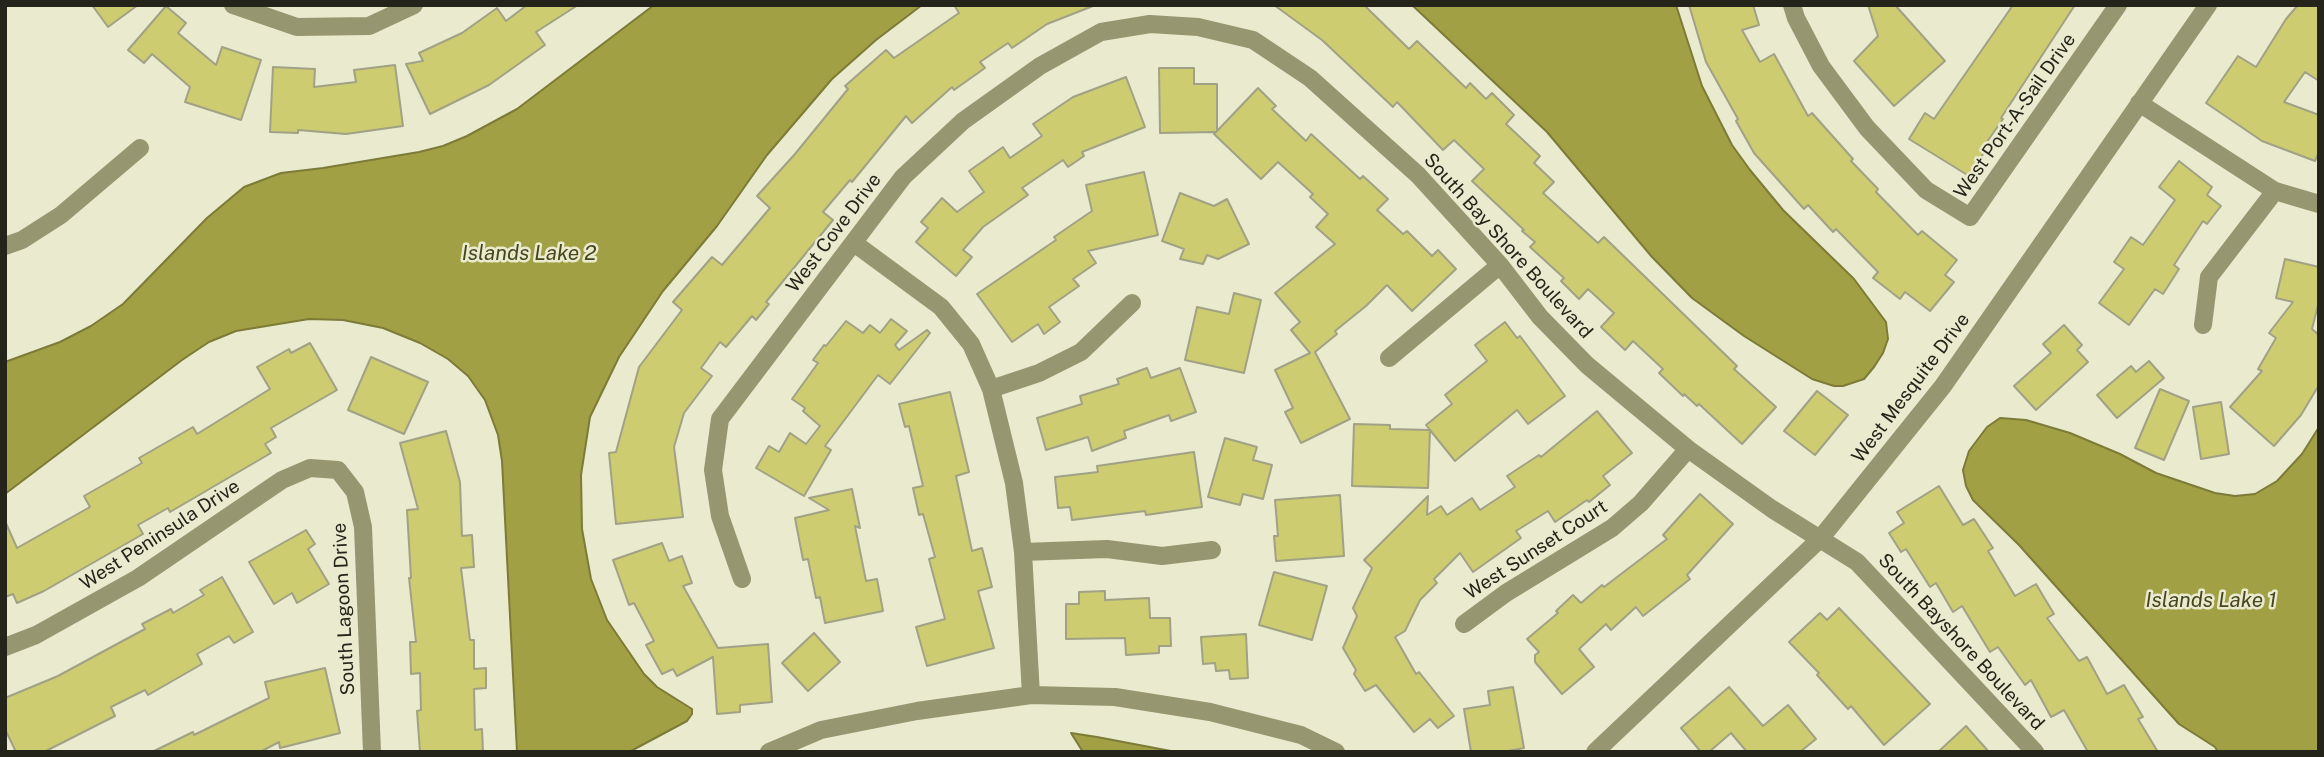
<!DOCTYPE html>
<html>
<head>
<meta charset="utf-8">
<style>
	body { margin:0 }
	#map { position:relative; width:2324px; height:757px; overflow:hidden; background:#eaeace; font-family:"Public Sans",sans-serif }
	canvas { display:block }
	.frame { position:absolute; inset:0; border:7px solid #24241a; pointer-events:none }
</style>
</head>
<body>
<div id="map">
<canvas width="2324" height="757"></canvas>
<div class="frame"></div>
</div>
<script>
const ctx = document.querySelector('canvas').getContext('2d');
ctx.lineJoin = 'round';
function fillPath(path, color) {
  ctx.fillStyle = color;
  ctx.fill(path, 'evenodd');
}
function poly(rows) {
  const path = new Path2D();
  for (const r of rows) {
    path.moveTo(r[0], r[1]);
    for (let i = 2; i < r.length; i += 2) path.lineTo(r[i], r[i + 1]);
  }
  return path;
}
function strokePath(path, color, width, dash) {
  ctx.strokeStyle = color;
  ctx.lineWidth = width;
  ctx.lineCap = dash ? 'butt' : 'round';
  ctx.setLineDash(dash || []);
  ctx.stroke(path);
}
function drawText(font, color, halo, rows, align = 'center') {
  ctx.font = font + ' "Public Sans",sans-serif';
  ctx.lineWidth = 5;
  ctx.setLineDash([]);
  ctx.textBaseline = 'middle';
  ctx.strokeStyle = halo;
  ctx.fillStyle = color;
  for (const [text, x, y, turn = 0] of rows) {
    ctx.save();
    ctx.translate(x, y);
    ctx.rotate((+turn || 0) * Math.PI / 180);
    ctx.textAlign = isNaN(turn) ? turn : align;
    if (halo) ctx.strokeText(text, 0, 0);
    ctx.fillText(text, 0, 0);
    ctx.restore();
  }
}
const water = poly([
	[654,5,922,5,876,40,832,79,767,155,717,226,663,291,619,357,590,417,581,475,582,529,591,579,607,620,644,674,657,687,692,709,692,714,687,721,629,752,517,752,502,461,498,435,485,400,468,376,448,359,420,343,383,328,343,320,309,319,236,331,209,342,182,360,5,494,5,362,60,342,91,326,123,304,207,218,244,187,281,173,323,168,419,152,443,146,467,136,517,109,654,5],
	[1412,5,1676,5,1702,86,1732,145,1750,170,1783,210,1854,279,1886,322,1888,339,1883,353,1874,367,1864,379,1843,386,1834,386,1812,379,1744,336,1692,298,1652,257,1547,132,1412,5],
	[2000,418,2026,420,2070,433,2120,454,2156,473,2215,493,2235,496,2255,494,2277,481,2302,454,2319,427,2319,752,2218,752,2215,747,2179,724,2019,545,1973,500,1966,486,1963,470,1969,451,1987,427,2000,418],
	[1071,733,1097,737,1176,752,1083,752,1071,733]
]);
fillPath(water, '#a2a044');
strokePath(water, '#7c7b37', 2);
const building = poly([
	[92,5,138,5,108,27,92,5],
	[527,5,578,5,536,32,545,45,489,85,430,114,406,64,423,61,419,53,462,33,497,8,506,21,527,5],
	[954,5,1093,6,1047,24,1012,48,1008,43,980,62,985,68,954,90,952,87,912,123,906,116,852,182,850,180,823,212,833,220,766,302,769,304,756,320,752,316,726,347,720,342,701,368,712,376,684,413,674,447,683,517,616,524,609,453,616,452,639,367,682,310,673,302,712,257,722,265,770,208,757,196,795,154,848,89,845,86,886,50,894,58,959,13,954,5],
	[1274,5,1364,5,1409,49,1417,41,1466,88,1470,83,1486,99,1492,93,1514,115,1506,124,1540,156,1534,163,1554,182,1543,193,1598,243,1604,237,1737,366,1734,369,1776,407,1742,444,1699,404,1697,406,1684,394,1683,396,1659,373,1663,369,1633,341,1625,350,1601,327,1614,313,1588,289,1579,299,1561,281,1564,278,1530,247,1535,242,1522,231,1524,230,1472,181,1484,169,1454,140,1443,150,1397,102,1393,107,1322,40,1274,5],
	[1689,5,1753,5,1759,25,1742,30,1760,62,1774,54,1808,116,1812,113,1853,159,1851,161,1878,189,1876,192,1918,235,1922,231,1957,260,1945,275,1954,282,1930,311,1905,292,1900,299,1873,278,1878,272,1836,229,1833,232,1808,205,1804,209,1754,153,1736,121,1738,119,1706,62,1689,5],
	[1868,5,1895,5,1945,61,1894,106,1854,61,1878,36,1868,5],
	[2013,5,2075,5,2001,118,2003,119,1982,149,1985,151,1969,176,1909,139,1925,113,1934,119,2013,5],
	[2298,5,2319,5,2319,81,2305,72,2284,102,2319,115,2319,152,2315,161,2262,141,2206,103,2238,56,2256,67,2286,19,2298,5],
	[166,6,186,23,178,33,216,65,222,47,261,60,241,120,185,102,190,87,152,54,144,63,128,50,166,6],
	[395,65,403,126,346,134,298,130,298,133,270,132,273,67,315,69,314,87,356,82,354,70,395,65],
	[1159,68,1194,68,1194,84,1217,84,1217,131,1258,88,1276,106,1272,109,1306,141,1311,134,1360,179,1363,176,1388,199,1377,210,1403,234,1407,231,1432,256,1438,250,1456,269,1412,311,1387,285,1366,306,1335,331,1337,334,1315,352,1350,419,1301,443,1285,412,1293,408,1275,370,1310,353,1291,330,1300,322,1275,293,1335,244,1316,227,1328,214,1310,197,1313,194,1278,162,1261,179,1214,134,1216,132,1160,133,1159,68],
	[1126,77,1145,127,1082,152,1084,156,1068,167,1063,160,1022,188,1028,195,983,227,963,250,972,257,956,276,916,242,928,228,921,222,942,198,957,212,984,192,969,171,1003,147,1010,158,1042,136,1033,124,1073,97,1126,77],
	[2179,161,2212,187,2207,195,2221,206,2207,224,2203,221,2174,265,2179,269,2163,294,2155,289,2129,325,2099,303,2124,269,2114,262,2131,237,2143,245,2175,200,2159,187,2179,161],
	[1144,172,1158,235,1088,251,1096,263,1073,279,1079,286,1049,307,1060,322,1044,334,1038,324,1012,342,977,294,1056,240,1054,237,1092,211,1086,185,1144,172],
	[1180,193,1214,206,1227,199,1249,244,1218,259,1207,255,1203,264,1180,259,1184,249,1162,241,1180,193],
	[2285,259,2319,267,2319,301,2312,329,2319,335,2319,385,2301,415,2274,446,2230,407,2262,371,2258,369,2276,338,2269,333,2293,302,2276,298,2285,259],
	[1234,293,1261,300,1244,373,1185,360,1197,307,1229,314,1234,293],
	[891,319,907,331,895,345,899,350,927,330,930,333,890,384,878,375,825,446,831,450,804,496,756,468,769,446,779,452,790,433,806,444,820,426,803,411,805,408,792,399,818,363,813,360,824,345,826,346,846,321,863,333,870,325,880,333,891,319],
	[1505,322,1517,338,1520,336,1565,396,1528,424,1517,410,1455,461,1430,430,1428,488,1352,486,1354,424,1390,425,1390,429,1430,430,1426,425,1452,404,1445,395,1487,361,1475,345,1505,322],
	[2064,325,2082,345,2077,350,2088,362,2036,410,2014,386,2051,353,2043,344,2064,325],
	[310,343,337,390,271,428,276,437,265,444,271,453,170,512,168,508,138,525,143,534,44,591,17,603,13,594,5,597,5,521,17,548,90,507,84,496,142,463,139,458,193,427,197,434,270,389,257,367,289,349,291,353,310,343],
	[371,357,428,382,404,434,348,410,371,357],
	[2149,361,2164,378,2117,418,2097,395,2131,366,2136,372,2149,361],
	[1147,368,1151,378,1180,368,1196,412,1171,421,1169,415,1124,431,1126,438,1092,451,1088,437,1046,450,1037,418,1082,404,1080,396,1119,384,1117,379,1147,368],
	[2160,389,2189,401,2164,460,2135,448,2160,389],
	[1817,391,1848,415,1815,455,1784,431,1817,391],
	[950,392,969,472,956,476,972,551,982,548,992,587,978,591,994,648,927,666,916,627,945,619,929,559,935,557,923,514,919,515,913,488,923,486,909,426,905,427,899,404,950,392],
	[2221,402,2229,454,2201,459,2193,407,2221,402],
	[1597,411,1632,453,1603,476,1610,485,1589,502,1587,500,1555,522,1548,511,1516,531,1521,538,1473,572,1460,553,1434,579,1437,583,1420,600,1405,631,1395,637,1416,674,1419,672,1454,716,1438,728,1430,719,1414,732,1376,685,1365,691,1354,674,1356,670,1343,648,1357,616,1353,608,1372,568,1364,560,1428,496,1427,515,1441,506,1447,515,1472,498,1480,510,1515,487,1507,476,1539,455,1541,457,1597,411],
	[446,431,460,482,462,536,472,535,474,567,461,568,470,640,474,640,474,669,486,668,486,688,474,689,475,730,482,729,483,752,420,752,417,711,421,710,420,673,411,674,410,642,416,642,409,578,411,578,407,510,418,509,400,443,446,431],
	[1225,438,1257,447,1253,460,1272,465,1263,499,1243,494,1240,505,1208,497,1225,438],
	[1194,452,1202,507,1146,515,1145,511,1072,520,1070,507,1058,508,1055,477,1098,472,1097,466,1194,452],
	[1939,486,1963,525,1974,519,1993,548,1988,551,2015,596,2036,584,2054,614,2047,618,2079,661,2087,657,2107,694,2124,685,2143,717,2138,719,2158,752,2088,752,2064,710,2051,717,2031,680,2025,685,1998,647,1990,652,1962,606,1953,612,1936,583,1930,587,1906,549,1901,552,1889,533,1904,523,1897,512,1939,486],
	[852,489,860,528,855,526,866,581,877,579,883,611,825,623,820,597,816,598,808,559,803,560,795,518,829,510,809,498,852,489],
	[1700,494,1733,524,1687,575,1690,579,1643,616,1636,607,1611,630,1606,624,1579,649,1594,667,1562,694,1535,662,1535,655,1539,652,1527,639,1558,613,1556,611,1573,595,1581,603,1602,585,1604,587,1667,539,1663,535,1700,494],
	[1340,495,1344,556,1276,561,1274,536,1278,536,1275,500,1340,495],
	[306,530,315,544,308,549,329,584,297,603,292,593,274,604,249,562,306,530],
	[662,543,669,561,682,556,692,583,683,586,718,648,768,644,772,702,740,705,740,712,717,714,713,657,677,676,673,669,662,674,646,645,654,641,634,603,629,605,613,560,662,543],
	[1274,572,1327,586,1312,640,1259,625,1274,572],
	[222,577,253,632,234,643,229,636,197,654,202,664,148,695,145,690,111,707,115,716,44,752,16,752,5,729,5,698,58,676,117,644,145,629,142,624,171,609,173,613,204,595,200,590,222,577],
	[1105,591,1105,600,1149,598,1150,618,1170,618,1171,646,1159,646,1159,653,1126,655,1125,638,1066,639,1066,604,1079,604,1079,592,1105,591],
	[1839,608,1930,704,1884,745,1851,706,1848,709,1817,675,1819,673,1789,642,1820,613,1827,620,1839,608],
	[814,633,840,662,808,691,782,663,814,633],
	[1246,634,1248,678,1230,679,1229,670,1216,671,1215,663,1203,664,1201,637,1246,634],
	[325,668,340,733,280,748,279,742,260,752,152,752,193,732,194,735,269,698,265,682,325,668],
	[1513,687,1524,748,1503,752,1471,752,1464,709,1490,705,1488,691,1513,687],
	[1729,687,1763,726,1788,705,1816,739,1800,752,1747,752,1731,733,1709,752,1701,752,1681,728,1729,687],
	[1966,726,1989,752,1938,752,1966,726]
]);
fillPath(building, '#cdcc70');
strokePath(building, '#a1a186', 2);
strokePath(poly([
	[233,5,297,27,369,26,414,5],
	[1792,5,1796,18,1821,66,1867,128,1926,190,1970,217,2118,5],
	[2139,103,2275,191,2319,204],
	[854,243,941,307,971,344,991,389,1014,483,1023,552,1031,695],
	[5,246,22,240,61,215,140,148],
	[2203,325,2209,277,2275,191],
	[1389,358,1500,265],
	[991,389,1039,373,1081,352,1132,303],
	[1023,552,1107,549,1162,556,1212,550],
	[742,579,720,516,713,470,720,419,903,177,963,121,1040,66,1101,32,1150,24,1198,27,1253,40,1310,78,1418,175,1500,265,1540,317,1587,365,1688,449,1772,509,1857,562,2035,752],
	[1464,624,1506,593,1612,528,1641,503,1688,449],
	[5,647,36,635,138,578,282,480,310,468,338,470,355,492,363,527,372,752],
	[769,752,821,730,917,711,1031,695,1115,697,1210,712,1301,735,1336,752],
	[1595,752,1820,539,1943,386,2208,5]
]), '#969671', 18);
drawText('19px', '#24241a', '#eaeace', [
	["West Port-A-Sail Drive",2015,116,-55],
	["West Cove Drive",834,233,-53],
	["South Bay Shore Boulevard",1508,246,48],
	["West Mesquite Drive",1911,388,-53],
	["West Peninsula Drive",160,535,-33],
	["West Sunset Court",1536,550,-33],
	["South Lagoon Drive",344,609,-93],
	["South Bayshore Boulevard",1961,642,47]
]);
drawText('italic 21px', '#47461f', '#eaeace', [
	["Islands Lake 2",529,254],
	["Islands Lake 1",2211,601]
]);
</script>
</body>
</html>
